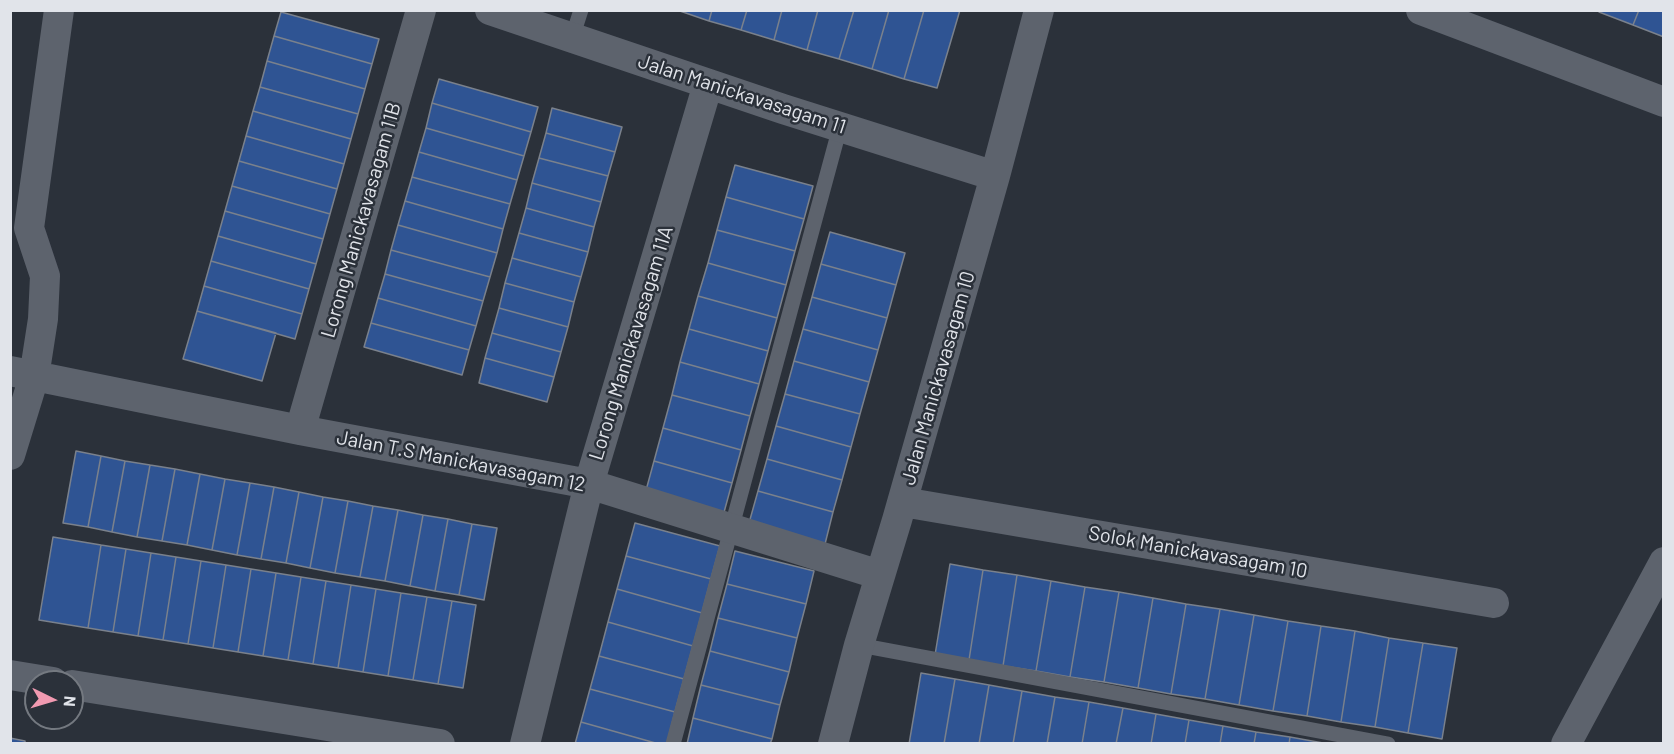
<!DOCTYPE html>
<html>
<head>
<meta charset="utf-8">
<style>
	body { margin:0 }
	#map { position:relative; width:1674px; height:754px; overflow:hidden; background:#2b313a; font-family:Barlow,sans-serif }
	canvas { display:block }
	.frame { position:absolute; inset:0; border:12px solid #e1e4ea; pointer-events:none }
	.north { position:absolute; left:24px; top:670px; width:60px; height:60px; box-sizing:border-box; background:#2b313a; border:2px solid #747980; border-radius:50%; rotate:95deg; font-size:16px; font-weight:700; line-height:24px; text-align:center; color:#e1e4ea }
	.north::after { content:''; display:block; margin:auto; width:21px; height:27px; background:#f19ab1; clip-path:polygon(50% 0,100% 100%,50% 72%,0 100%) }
</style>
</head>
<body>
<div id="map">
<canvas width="1674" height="754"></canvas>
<div class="frame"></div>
<div class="north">N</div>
</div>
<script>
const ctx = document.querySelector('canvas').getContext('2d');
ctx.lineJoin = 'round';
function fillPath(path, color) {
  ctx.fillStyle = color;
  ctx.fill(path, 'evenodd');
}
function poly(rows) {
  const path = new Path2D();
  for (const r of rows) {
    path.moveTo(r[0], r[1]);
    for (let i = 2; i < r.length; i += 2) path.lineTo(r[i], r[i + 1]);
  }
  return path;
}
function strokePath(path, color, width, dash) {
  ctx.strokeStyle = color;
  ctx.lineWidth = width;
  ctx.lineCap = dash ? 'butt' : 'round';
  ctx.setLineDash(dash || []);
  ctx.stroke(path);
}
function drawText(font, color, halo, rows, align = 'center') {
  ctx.font = font + ' Barlow,sans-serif';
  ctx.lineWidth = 5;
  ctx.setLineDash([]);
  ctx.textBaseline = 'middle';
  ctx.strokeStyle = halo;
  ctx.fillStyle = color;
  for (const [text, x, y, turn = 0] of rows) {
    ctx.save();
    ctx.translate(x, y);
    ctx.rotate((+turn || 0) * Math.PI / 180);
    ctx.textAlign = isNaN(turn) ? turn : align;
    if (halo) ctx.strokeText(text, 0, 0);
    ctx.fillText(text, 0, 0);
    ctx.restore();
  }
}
const building = poly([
	[677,10,712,10,709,21,677,10],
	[712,10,747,10,741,30,709,21,712,10],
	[747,10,782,10,774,40,741,30,747,10],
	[782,10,818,10,807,50,774,40,782,10],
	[818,10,854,10,839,59,807,50,818,10],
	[854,10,889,10,872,69,839,59,854,10],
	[889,10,924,10,904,79,872,69,889,10],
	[924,10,960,10,937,88,904,79,924,10],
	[1600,10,1639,10,1633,25,1599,12,1600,10],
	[1639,10,1664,10,1664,37,1633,25,1639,10],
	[281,12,379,39,372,64,274,36,281,12],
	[274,36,372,64,365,89,267,61,274,36],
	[267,61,365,89,358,114,260,87,267,61],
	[439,79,538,107,531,132,432,103,439,79],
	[260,87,358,114,351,139,253,111,260,87],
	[432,103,531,132,524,156,426,128,432,103],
	[552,108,622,127,615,152,546,133,552,108],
	[253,111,351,139,344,164,246,136,253,111],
	[426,128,524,156,517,180,419,152,426,128],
	[546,133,615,152,608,176,539,158,546,133],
	[246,136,344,164,337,189,239,161,246,136],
	[419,152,517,180,510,204,412,177,419,152],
	[539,158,608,176,601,202,532,183,539,158],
	[239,161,337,189,330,214,232,186,239,161],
	[735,165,813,186,804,219,726,197,735,165],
	[412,177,510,204,503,229,405,201,412,177],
	[532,183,601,202,594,227,526,208,532,183],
	[232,186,330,214,323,239,225,211,232,186],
	[726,197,804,219,795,251,717,230,726,197],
	[405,201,503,229,497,253,398,225,405,201],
	[526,208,594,227,588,252,519,233,526,208],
	[225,211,323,239,316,264,218,236,225,211],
	[398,225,497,253,490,277,391,250,398,225],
	[717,230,795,251,786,285,708,263,717,230],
	[830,232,905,253,896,285,821,264,830,232],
	[519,233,588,252,581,277,512,258,519,233],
	[218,236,316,264,309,289,211,261,218,236],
	[391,250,490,277,483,301,385,274,391,250],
	[512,258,581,277,574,302,505,283,512,258],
	[211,261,309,289,302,314,204,286,211,261],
	[708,263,786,285,777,318,698,296,708,263],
	[821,264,896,285,887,318,812,297,821,264],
	[385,274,483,301,476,326,378,298,385,274],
	[505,283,574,302,568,327,499,308,505,283],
	[204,286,302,314,295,339,197,311,204,286],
	[698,296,777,318,768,351,689,329,698,296],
	[812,297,887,318,878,350,803,329,812,297],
	[378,298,476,326,469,350,371,323,378,298],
	[499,308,568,327,561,352,492,333,499,308],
	[197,311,276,333,262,381,183,359,197,311],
	[371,323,469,350,462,375,364,347,371,323],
	[689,329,768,351,759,384,680,362,689,329],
	[803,329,878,350,869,382,794,361,803,329],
	[492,333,561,352,554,377,485,358,492,333],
	[485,358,554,377,547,402,479,383,485,358],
	[794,361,869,382,860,414,785,394,794,361],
	[680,362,759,384,750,416,672,395,680,362],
	[785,394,860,414,851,447,776,426,785,394],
	[672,395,750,416,741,450,663,428,672,395],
	[776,426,851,447,842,480,767,459,776,426],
	[663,428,741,450,732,483,654,461,663,428],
	[76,451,101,456,88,527,63,523,76,451],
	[101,456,125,461,112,532,88,527,101,456],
	[767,459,842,480,833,512,758,491,767,459],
	[125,461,150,465,137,537,112,532,125,461],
	[654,461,732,483,723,516,645,494,654,461],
	[150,465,175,469,162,541,137,537,150,465],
	[175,469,200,474,187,545,162,541,175,469],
	[200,474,225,479,212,550,187,545,200,474],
	[225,479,250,483,237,555,212,550,225,479],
	[250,483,274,487,261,559,237,555,250,483],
	[274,487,299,492,286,563,261,559,274,487],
	[758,491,833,512,825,544,749,523,758,491],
	[299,492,323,497,310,568,286,563,299,492],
	[323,497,348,501,335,573,310,568,323,497],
	[348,501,373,506,360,577,335,573,348,501],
	[373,506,398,510,385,581,360,577,373,506],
	[398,510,423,515,410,586,385,581,398,510],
	[423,515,448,519,435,591,410,586,423,515],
	[448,519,472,524,459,595,435,591,448,519],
	[635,523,720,546,711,579,626,556,635,523],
	[472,524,497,528,484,600,459,595,472,524],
	[53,537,101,545,88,628,39,620,53,537],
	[101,545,126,549,113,632,88,628,101,545],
	[126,549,151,553,138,636,113,632,126,549],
	[735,551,814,571,806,604,727,584,735,551],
	[151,553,176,557,163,640,138,636,151,553],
	[626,556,711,579,702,613,617,589,626,556],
	[176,557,201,561,188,644,163,640,176,557],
	[201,561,226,565,213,648,188,644,201,561],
	[950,564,983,570,969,660,935,655,950,564],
	[226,565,251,569,238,652,213,648,226,565],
	[251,569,276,573,263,656,238,652,251,569],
	[983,570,1017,575,1003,666,969,660,983,570],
	[276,573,301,577,288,660,263,656,276,573],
	[1017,575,1051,581,1036,671,1003,666,1017,575],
	[301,577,326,581,313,664,288,660,301,577],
	[326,581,351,585,338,668,313,664,326,581],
	[1051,581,1085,587,1070,677,1036,671,1051,581],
	[727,584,806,604,797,638,718,618,727,584],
	[351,585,376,589,363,672,338,668,351,585],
	[1085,587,1119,592,1104,682,1070,677,1085,587],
	[376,589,401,593,388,676,363,672,376,589],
	[617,589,702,613,693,646,608,622,617,589],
	[1119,592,1153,598,1138,688,1104,682,1119,592],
	[401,593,427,597,413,680,388,676,401,593],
	[427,597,452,601,438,684,413,680,427,597],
	[1153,598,1186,604,1171,694,1138,688,1153,598],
	[452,601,476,605,463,688,438,684,452,601],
	[1186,604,1220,609,1205,699,1171,694,1186,604],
	[1220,609,1254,615,1239,705,1205,699,1220,609],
	[1254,615,1288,621,1273,711,1239,705,1254,615],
	[718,618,797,638,789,672,710,651,718,618],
	[1288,621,1321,626,1307,716,1273,711,1288,621],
	[608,622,693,646,684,679,599,656,608,622],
	[1321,626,1355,631,1341,722,1307,716,1321,626],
	[1355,631,1389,638,1375,727,1341,722,1355,631],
	[1389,638,1423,643,1408,733,1375,727,1389,638],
	[1423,643,1457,648,1442,739,1408,733,1423,643],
	[710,651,789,672,780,705,701,685,710,651],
	[599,656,684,679,675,712,590,689,599,656],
	[921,673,955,679,944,744,909,744,921,673],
	[955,679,989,685,979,744,944,744,955,679],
	[701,685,780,705,772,739,693,718,701,685],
	[989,685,1022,691,1013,744,979,744,989,685],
	[590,689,675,712,667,744,659,744,581,722,590,689],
	[1022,691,1055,697,1047,744,1013,744,1022,691],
	[1055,697,1089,702,1082,744,1047,744,1055,697],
	[1089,702,1123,708,1116,744,1082,744,1089,702],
	[1123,708,1156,714,1151,744,1116,744,1123,708],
	[1156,714,1189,720,1185,744,1151,744,1156,714],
	[693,718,772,739,770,744,687,744,693,718],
	[1189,720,1223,726,1220,744,1185,744,1189,720],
	[581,722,659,744,575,744,581,722],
	[1223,726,1256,732,1254,744,1220,744,1223,726],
	[1256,732,1290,737,1289,744,1254,744,1256,732],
	[1290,737,1323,743,1323,744,1289,744,1290,737],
	[10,738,25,741,25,744,10,744,10,738]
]);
fillPath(building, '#2f5493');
strokePath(building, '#7a818c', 1.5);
strokePath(poly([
	[572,38,581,10],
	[859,645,1388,744],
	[673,744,840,127]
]), '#5d636d', 15);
strokePath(poly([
	[490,10,783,109,995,176],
	[1421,10,1664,102],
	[10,371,300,430,589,484,880,575],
	[300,430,421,10],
	[10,455,34,377,43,319,45,276,29,228,59,10],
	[903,502,1494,603],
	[10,675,53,682],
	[72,685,440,744],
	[525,744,589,484,708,84],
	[833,744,859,645,897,520,995,176,1039,10],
	[1566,744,1664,562]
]), '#5d636d', 30);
drawText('20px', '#e1e4ea', '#2b313a', [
	["Jalan Manickavasagam 11",742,94,18],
	["Lorong Manickavasagam 11B",361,220,-74],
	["Lorong Manickavasagam 11A",631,343,-73],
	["Jalan Manickavasagam 10",938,378,-74],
	["Jalan T.S Manickavasagam 12",461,461,11],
	["Solok Manickavasagam 10",1198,552,10]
]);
</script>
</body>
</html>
